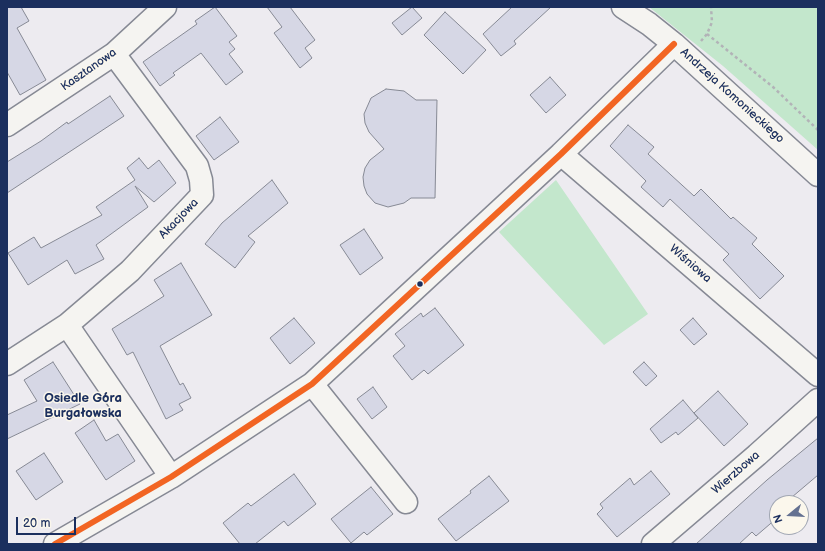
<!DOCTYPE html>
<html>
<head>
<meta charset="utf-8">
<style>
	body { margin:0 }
	#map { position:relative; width:825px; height:551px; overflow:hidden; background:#edebf0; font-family:"Balsamiq Sans",sans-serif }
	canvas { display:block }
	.frame { position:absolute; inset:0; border:8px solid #1b2f5e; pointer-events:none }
	.north { position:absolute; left:769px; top:495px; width:40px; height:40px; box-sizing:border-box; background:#fbf7ec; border:1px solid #a1a7b3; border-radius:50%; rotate:252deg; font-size:11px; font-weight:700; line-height:16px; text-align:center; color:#1b2f5e }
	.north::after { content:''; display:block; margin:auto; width:14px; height:18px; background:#647191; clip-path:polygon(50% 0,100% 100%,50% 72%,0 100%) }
	.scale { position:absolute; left:16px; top:517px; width:60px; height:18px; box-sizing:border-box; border:2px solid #1b2f5e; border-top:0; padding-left:5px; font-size:12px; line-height:14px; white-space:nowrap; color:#1b2f5e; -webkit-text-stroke:3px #fbf7ec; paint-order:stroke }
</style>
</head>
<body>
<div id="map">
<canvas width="825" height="551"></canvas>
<div class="frame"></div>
<div class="north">N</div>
<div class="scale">20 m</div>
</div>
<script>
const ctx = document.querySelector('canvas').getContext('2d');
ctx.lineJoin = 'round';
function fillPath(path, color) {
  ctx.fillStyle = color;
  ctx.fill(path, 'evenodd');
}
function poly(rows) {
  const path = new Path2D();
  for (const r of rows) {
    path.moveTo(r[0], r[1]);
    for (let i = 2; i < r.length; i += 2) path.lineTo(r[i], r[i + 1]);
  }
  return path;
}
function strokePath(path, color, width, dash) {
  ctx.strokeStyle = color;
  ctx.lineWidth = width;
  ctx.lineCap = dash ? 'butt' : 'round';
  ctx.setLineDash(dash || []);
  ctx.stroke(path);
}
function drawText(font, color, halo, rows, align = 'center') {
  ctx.font = font + ' "Balsamiq Sans",sans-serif';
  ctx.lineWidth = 3;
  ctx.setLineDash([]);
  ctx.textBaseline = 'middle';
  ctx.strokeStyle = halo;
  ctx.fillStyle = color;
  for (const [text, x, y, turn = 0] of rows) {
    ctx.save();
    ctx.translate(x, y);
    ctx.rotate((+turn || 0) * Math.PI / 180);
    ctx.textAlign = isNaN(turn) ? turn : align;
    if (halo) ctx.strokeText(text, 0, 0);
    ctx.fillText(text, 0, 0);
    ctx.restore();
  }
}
fillPath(poly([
	[649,7,818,7,818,150,723,66],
	[556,180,648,314,604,345,499,232]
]), '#c3e7cc');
const building = poly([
	[7,7,21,7,29,21,17,28,46,80,20,95,7,72,7,7],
	[215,7,237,36,229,42,235,49,229,54,243,72,226,85,201,53,173,73,175,75,160,86,143,62,197,24,195,21,215,7],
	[267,7,290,7,315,40,305,48,312,58,300,68,274,33,282,27,267,7],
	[412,7,422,18,402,35,392,23,412,7],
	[512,7,551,7,514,41,516,44,501,56,483,34,512,7],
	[445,12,486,50,463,74,424,35,445,12],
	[550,77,566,95,546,113,530,95,550,77],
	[386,89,404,91,416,100,437,100,435,198,411,198,404,203,388,207,375,203,367,194,364,186,363,177,365,168,370,160,384,149,369,132,365,123,364,114,371,98,386,89],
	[110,96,124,116,7,193,7,162,41,141,67,122,68,124,110,96],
	[220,117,239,142,214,160,196,136,220,117],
	[628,125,654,147,648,154,694,196,701,189,731,219,733,217,757,238,752,244,784,276,760,299,723,260,729,254,670,199,663,207,641,187,646,181,610,146,628,125],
	[139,158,148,169,159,160,176,183,154,202,135,186,148,207,96,245,104,259,75,274,67,260,28,285,8,253,34,237,41,248,102,215,96,207,135,180,127,168,139,158],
	[272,180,288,203,248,236,255,242,235,268,205,244,222,223,272,180],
	[364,229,383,258,360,275,340,245,364,229],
	[181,263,212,315,160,346,180,385,183,383,191,398,179,404,183,410,166,419,133,352,127,355,112,329,164,296,154,280,181,263],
	[435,308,464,345,428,374,424,370,412,380,393,356,405,346,395,334,421,313,423,317,435,308],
	[294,318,315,343,290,364,270,338,294,318],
	[693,318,707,334,694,345,680,330,693,318],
	[53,362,80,404,7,439,7,415,37,401,24,380,53,362],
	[644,362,657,376,646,386,633,372,644,362],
	[373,387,387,407,372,419,357,399,373,387],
	[718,391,748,424,724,446,694,413,718,391],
	[683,400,698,418,678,435,676,432,661,443,650,429,683,400],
	[94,420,106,441,118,434,135,461,106,480,75,433,94,420],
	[818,438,818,475,785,503,777,503,777,518,756,536,752,532,739,544,696,544,767,480,818,438],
	[44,453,63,482,36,500,16,471,44,453],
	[651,471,670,494,617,537,597,514,603,508,600,504,630,478,634,485,651,471],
	[294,474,316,504,288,526,284,521,255,544,240,544,223,523,248,503,251,506,294,474],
	[489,476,509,501,456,541,438,519,471,493,470,491,489,476],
	[371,487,393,514,367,535,364,532,351,543,331,519,371,487]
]);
fillPath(building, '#d6d7e5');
strokePath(building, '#868994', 1);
const minor = poly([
	[623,7,649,24,674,44,818,175],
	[7,125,114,54,165,7],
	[561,154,818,375],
	[67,325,171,477],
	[7,364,67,325,130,271,202,195,201,180,197,166,114,54],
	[312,384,406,502],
	[55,544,171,477,312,384,561,154,674,44],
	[653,544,757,455,818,400]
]);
strokePath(minor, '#868994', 25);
strokePath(poly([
	[707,34,773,87,818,130],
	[701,41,707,34,712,22,711,7]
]), '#b2b3b7', 2.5, [3, 3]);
strokePath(minor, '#f5f4f1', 22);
strokePath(poly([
	[55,544,171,477,312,384,561,154,674,44]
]), '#f26522', 6);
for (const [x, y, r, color] of [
	[420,284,3.5,"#1b2f5e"]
]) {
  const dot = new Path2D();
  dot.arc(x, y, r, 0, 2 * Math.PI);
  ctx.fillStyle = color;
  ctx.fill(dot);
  strokePath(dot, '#fbf7ec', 1.5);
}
drawText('12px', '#1b2f5e', '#fbf7ec', [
	["Kasztanowa",89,70,-35],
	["Andrzeja Komonieckiego",732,96,42],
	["Akacjowa",179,219,-46],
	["Wiśniowa",690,264,41],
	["Wierzbowa",736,473,-41]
]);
drawText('bold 13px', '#1b2f5e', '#fbf7ec', [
	["Osiedle Góra",83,399],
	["Burgałowska",83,414]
]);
</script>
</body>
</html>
